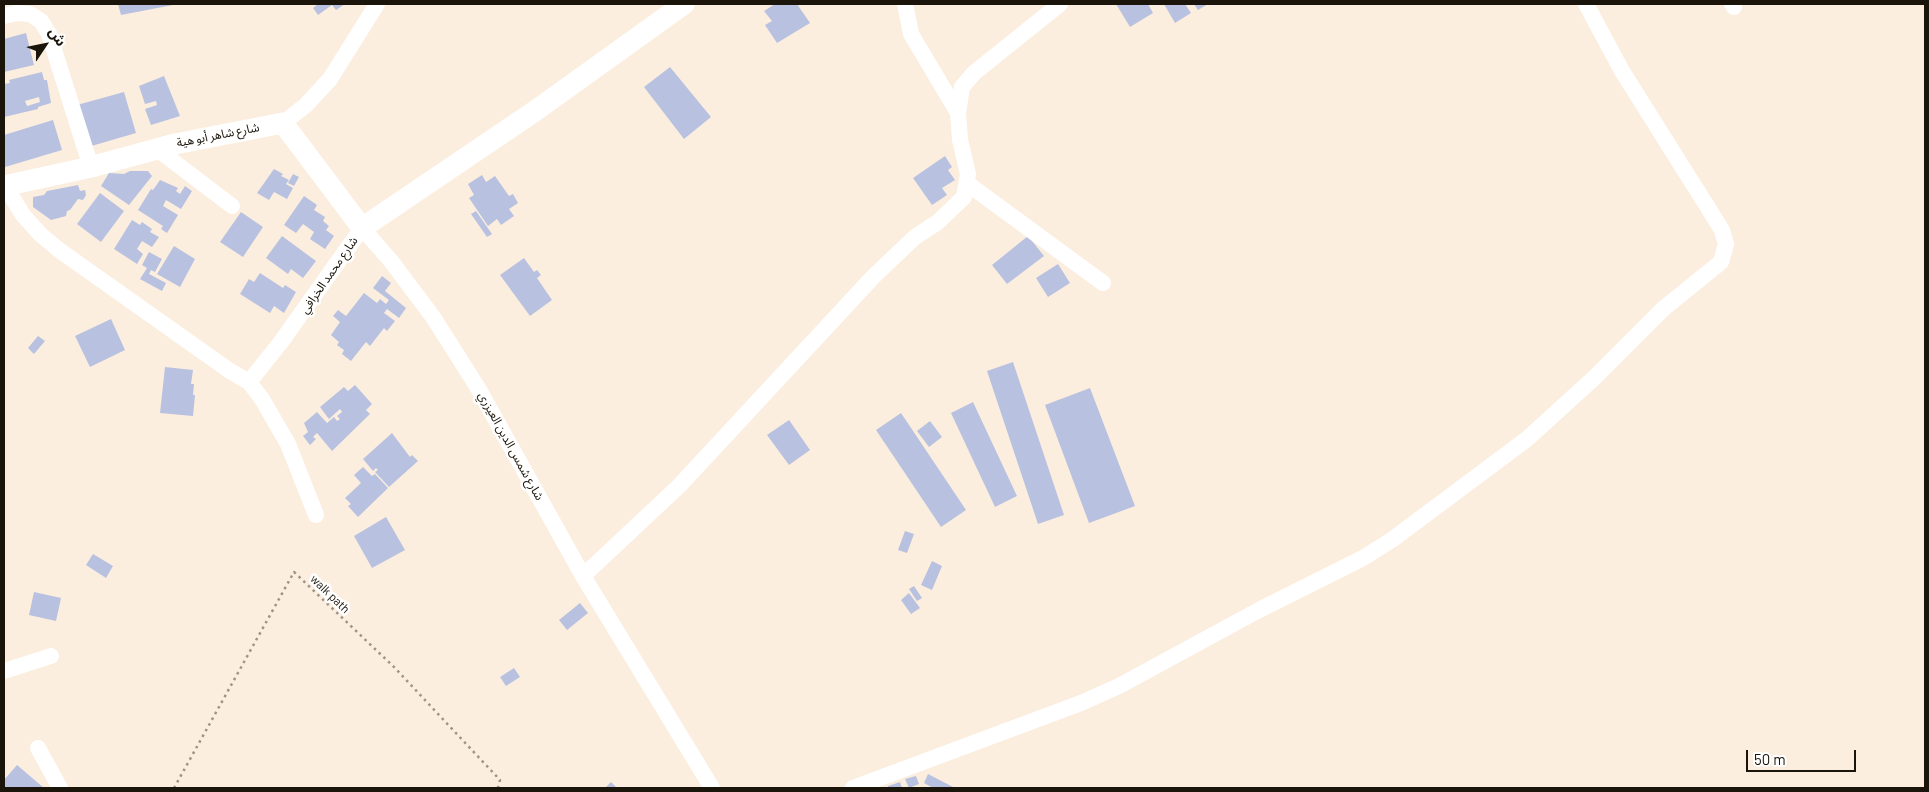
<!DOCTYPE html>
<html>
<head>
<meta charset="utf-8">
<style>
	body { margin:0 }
	#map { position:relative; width:1929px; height:792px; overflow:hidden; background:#fbeede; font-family:Barlow,"Noto Sans Arabic",sans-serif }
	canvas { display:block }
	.frame { position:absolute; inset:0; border:5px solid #1b140a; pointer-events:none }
	.north { position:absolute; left:20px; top:20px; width:50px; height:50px; -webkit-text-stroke:4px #fff; paint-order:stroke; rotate:56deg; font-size:14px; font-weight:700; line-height:20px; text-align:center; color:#1b140a }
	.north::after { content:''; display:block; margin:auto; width:18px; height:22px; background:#1b140a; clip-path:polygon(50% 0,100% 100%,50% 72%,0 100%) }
	.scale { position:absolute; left:1746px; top:750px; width:110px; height:22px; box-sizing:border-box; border:2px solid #1b140a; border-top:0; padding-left:6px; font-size:15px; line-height:18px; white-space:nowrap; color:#1b140a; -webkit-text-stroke:4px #fff; paint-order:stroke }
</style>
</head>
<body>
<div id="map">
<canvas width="1929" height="792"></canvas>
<div class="frame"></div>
<div class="north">ش</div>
<div class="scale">50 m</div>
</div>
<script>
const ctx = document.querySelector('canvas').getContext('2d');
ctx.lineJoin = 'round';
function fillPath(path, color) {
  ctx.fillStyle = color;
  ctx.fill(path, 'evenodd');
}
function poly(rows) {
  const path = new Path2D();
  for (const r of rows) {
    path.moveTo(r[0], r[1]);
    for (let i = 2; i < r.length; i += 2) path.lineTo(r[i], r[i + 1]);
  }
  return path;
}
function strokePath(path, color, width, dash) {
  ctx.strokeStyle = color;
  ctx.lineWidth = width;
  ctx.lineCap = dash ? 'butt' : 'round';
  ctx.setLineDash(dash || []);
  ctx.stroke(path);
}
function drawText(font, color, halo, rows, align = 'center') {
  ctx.font = font + ' Barlow,"Noto Sans Arabic",sans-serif';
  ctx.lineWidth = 5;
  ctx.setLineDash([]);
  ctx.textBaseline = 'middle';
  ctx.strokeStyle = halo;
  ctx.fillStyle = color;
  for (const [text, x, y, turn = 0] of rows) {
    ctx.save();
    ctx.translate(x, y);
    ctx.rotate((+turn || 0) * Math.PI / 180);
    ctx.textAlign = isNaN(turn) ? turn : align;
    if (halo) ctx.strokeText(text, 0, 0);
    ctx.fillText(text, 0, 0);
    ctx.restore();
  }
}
fillPath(poly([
	[118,4,173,4,173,5,121,15],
	[318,4,345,4,336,10,332,5,318,15,313,8],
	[775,4,797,4,810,23,777,43,765,25,772,21,764,11],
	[1116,4,1148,4,1153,13,1130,27],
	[1164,4,1185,4,1191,13,1175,23],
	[1194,4,1208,4,1198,10],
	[26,33,34,65,4,72,4,39],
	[670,67,711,117,684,139,644,87],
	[42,72,44,80,47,80,51,103,38,107,38,109,4,117,4,84,10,83,9,80],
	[39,97,40,102,27,106,25,101],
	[164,76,180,116,151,125,145,109,157,105,156,101,145,104,139,86],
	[124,92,136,133,88,147,77,105],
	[53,120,62,150,5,167,4,135],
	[945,156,952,167,948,170,955,180,942,188,947,195,932,205,913,178],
	[274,169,283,174,281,176,289,180,286,184,293,188,287,199,274,192,269,200,257,193],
	[130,171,148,171,152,176,129,205,101,186,109,173,124,174],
	[293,174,299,177,294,186,288,183],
	[482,175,486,182,495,176,509,196,513,194,518,203,509,209,514,216,501,225,497,219,488,226,469,198,474,195,468,184],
	[160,180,178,188,176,191,180,194,185,186,192,191,181,209,166,200,163,206,178,215,167,233,161,229,163,226,138,210,151,189,153,190],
	[78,185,80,191,85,190,86,195,83,200,78,199,70,210,67,211,66,216,51,220,33,207,33,197,44,195,47,191],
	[100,193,124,211,101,242,77,224],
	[304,196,317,205,314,210,325,217,323,221,329,226,326,230,334,236,325,249,310,239,314,232,303,224,296,233,284,225],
	[476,211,492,234,487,237,471,214],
	[241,212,263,227,243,257,220,242],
	[132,220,140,225,142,222,152,229,150,232,159,237,152,247,142,241,137,249,143,254,137,264,114,249],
	[282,236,316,261,303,278,291,269,288,274,266,258],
	[1028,236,1044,256,1007,284,992,265],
	[174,246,195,259,180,287,157,274],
	[149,252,162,259,155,272,151,270,149,274,166,283,162,291,140,279,147,268,142,265],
	[524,258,534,272,537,270,541,275,537,278,552,300,530,316,500,275],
	[1058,264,1070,283,1048,297,1036,278],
	[260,273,283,288,285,285,296,292,284,313,274,306,270,313,240,294,249,279,254,282],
	[382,276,391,283,385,291,406,308,399,318,387,309,384,313,395,321,387,331,384,328,370,346,366,342,351,361,342,354,344,350,337,345,339,342,331,335,340,322,333,316,338,310,346,316,364,293,377,303,380,299,386,304,389,300,373,288],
	[111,319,125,350,90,367,75,336],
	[38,336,45,341,34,354,28,348],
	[1013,362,1064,515,1038,524,987,371],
	[165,367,193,370,191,384,194,384,193,395,195,395,193,416,160,413],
	[355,385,372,404,366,410,370,414,332,451,317,433,313,437,316,439,310,445,303,436,308,432,304,423,317,412,327,423,334,417,337,421,340,419,337,416,342,412,340,409,329,419,320,407,344,387,348,391],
	[1090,388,1135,506,1089,523,1045,405],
	[973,402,1017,496,995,507,951,413],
	[901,413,966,510,941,527,876,430],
	[789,420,810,450,789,465,767,435],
	[930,421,942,437,929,447,917,431],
	[392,433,410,457,412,455,418,461,389,487,375,472,378,470,376,468,373,471,363,459],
	[363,467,372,476,375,474,388,488,358,517,348,506,351,504,345,498,361,483,354,475],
	[386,517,405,550,372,568,354,536],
	[905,531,914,534,907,553,898,550],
	[93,554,113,566,106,578,86,565],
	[932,561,942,566,932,590,921,585],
	[914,586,922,598,917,601,909,589],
	[34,592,61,598,56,621,29,615],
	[909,593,920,608,911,614,901,600],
	[580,603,588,613,567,630,559,620],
	[514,668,520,677,506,686,500,677],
	[17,765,44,788,4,788,4,780],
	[928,774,955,788,933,788,924,783],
	[916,776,919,784,909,788,905,779],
	[611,782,617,788,605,788],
	[900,782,902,788,888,788,888,786]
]), '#b9c1e0');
strokePath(poly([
	[174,788,294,572,394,667,500,780,498,788]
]), '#9e9386', 2.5, [2.5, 4]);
strokePath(poly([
	[905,4,911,34,958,113],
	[1732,4,1734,7],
	[4,16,16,13,30,14,41,21,49,34,91,167],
	[283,123,306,105,330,79,377,4],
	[157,149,232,206],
	[968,184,1103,283],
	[5,186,23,215,40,234,59,250,230,371,249,382,281,342,362,228,391,261,433,317,478,388,583,576,712,788],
	[249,382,262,399,288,444,316,515],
	[583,576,679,486,873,277,915,237,938,222,964,197,968,174,960,140,958,113,962,87,974,73,1060,4],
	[4,671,51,656],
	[38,748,60,788],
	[853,788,1081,703,1119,686,1259,610,1363,558,1393,539,1527,439,1594,378,1663,309,1721,262,1726,244,1722,230,1622,71,1586,4]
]), '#fff', 16);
strokePath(poly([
	[4,186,91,167,175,144,283,123,362,228,535,111,684,4]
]), '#fff', 21);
drawText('12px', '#1b140a', '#fff', [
	["شارع شاهر أبو هية",218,135,-11],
	["شارع محمد الخرافي",329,275,-55],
	["شارع شمس الدين العيزري",511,446,61],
	["walk path",330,594,44]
]);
</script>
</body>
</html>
